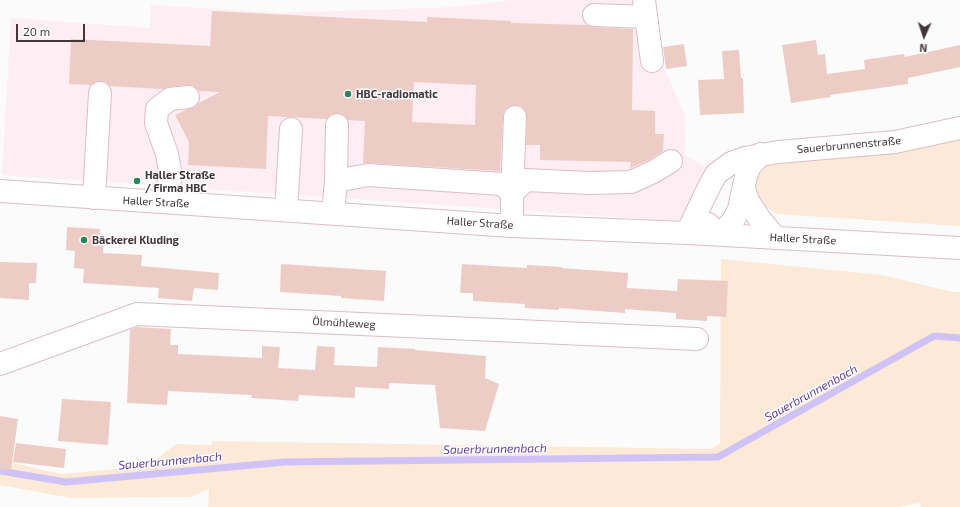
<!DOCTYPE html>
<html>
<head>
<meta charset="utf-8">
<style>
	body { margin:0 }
	#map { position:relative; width:960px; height:507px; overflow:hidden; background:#fbfbfb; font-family:"Exo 2",sans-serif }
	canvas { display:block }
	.north { position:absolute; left:904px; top:16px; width:40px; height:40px; -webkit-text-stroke:3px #fff; paint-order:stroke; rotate:183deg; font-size:11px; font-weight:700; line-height:16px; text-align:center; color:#43363a }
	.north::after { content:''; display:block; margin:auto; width:14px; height:18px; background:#43363a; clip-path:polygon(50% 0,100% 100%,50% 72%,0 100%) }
	.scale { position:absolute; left:16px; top:24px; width:69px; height:18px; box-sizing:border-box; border:2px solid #43363a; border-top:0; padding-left:5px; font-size:12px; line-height:14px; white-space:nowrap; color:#43363a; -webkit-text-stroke:3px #fff; paint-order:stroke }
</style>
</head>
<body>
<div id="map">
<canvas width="960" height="507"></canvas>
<div class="north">N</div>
<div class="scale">20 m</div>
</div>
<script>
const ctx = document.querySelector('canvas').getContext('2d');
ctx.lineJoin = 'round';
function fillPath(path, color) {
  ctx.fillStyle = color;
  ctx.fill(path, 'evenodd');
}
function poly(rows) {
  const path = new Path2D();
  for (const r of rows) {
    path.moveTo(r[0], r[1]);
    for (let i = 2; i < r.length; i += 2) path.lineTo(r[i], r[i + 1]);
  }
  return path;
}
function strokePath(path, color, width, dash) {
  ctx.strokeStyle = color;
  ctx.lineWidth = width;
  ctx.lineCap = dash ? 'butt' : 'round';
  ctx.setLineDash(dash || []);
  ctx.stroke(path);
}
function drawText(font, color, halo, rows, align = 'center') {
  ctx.font = font + ' "Exo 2",sans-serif';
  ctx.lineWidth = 3;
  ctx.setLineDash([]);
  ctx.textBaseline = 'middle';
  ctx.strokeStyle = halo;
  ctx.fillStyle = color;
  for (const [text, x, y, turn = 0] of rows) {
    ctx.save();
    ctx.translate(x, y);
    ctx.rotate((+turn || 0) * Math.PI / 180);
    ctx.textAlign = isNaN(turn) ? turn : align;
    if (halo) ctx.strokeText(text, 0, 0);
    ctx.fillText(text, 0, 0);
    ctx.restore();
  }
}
fillPath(poly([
	[511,0,654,0,665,70,685,116,685,155,716,174,708,223,2,175,11,18,150,28,151,5,279,13,458,7]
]), '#feedf2');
fillPath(poly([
	[960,128,960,226,777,214,763,205,746,176,750,166],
	[721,259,882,275,953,292,960,292,960,507,921,507,919,503,899,507,208,507,209,489,190,497,71,498,0,485,0,460,61,474,147,466,176,444,211,445,212,441,710,449,720,444]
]), '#fce9d8');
strokePath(poly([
	[0,471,66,482,285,462,718,457,934,336,960,338]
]), '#cec2f6', 7);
fillPath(poly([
	[212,11,427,22,427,17,511,21,511,23,587,25,594,27,633,29,632,110,655,111,655,134,664,134,663,151,649,160,630,168,631,162,540,160,540,145,526,145,527,117,526,112,521,106,515,105,509,106,504,111,503,116,500,171,369,163,363,163,365,121,348,120,344,115,338,113,331,114,326,119,268,116,266,169,188,165,189,142,175,115,186,110,195,107,199,103,220,92,199,91,193,86,187,85,169,87,163,89,110,86,106,82,101,81,95,82,91,85,69,84,71,39,210,46],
	[414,82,476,85,475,125,412,122],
	[816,40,818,55,825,54,827,74,865,69,864,60,904,54,905,57,960,45,960,67,908,78,908,84,830,95,831,97,791,103,782,45],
	[684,44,687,66,666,69,663,47],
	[739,50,741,78,743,78,744,113,700,115,698,80,724,79,722,51],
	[67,227,100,229,100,237,104,237,103,253,142,255,141,266,219,273,218,290,194,288,192,301,158,298,159,288,83,283,84,269,74,268,75,251,66,250],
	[0,262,37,263,36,283,29,283,29,300,0,298],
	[281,264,386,271,384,301,341,298,341,296,280,292],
	[462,264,527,268,527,265,562,267,562,268,628,273,627,288,677,291,678,279,728,281,726,317,707,316,707,321,676,319,676,313,625,309,625,313,559,308,559,310,525,308,525,304,473,301,473,293,460,293],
	[137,327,171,329,170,345,178,345,178,354,262,358,262,346,280,347,278,368,315,370,317,346,335,347,334,365,377,367,378,347,415,349,415,350,486,356,485,378,499,384,485,431,440,428,435,385,389,383,389,389,355,387,355,398,299,395,298,401,251,398,252,395,168,391,167,405,127,403,130,330],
	[62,399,111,402,108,445,58,441],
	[0,416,18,419,11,470,0,469],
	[16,443,66,449,64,468,13,462]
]), '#eeccc6');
const minor = poly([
	[644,0,652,61],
	[594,15,646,17],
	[515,117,512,193,526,180,589,183,631,182,655,171,671,161],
	[337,125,336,181,368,175,502,184,512,193,512,226],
	[744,189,748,201,759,218,775,237],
	[94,198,100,93],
	[169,202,170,171,167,154,156,123,157,109,170,99,188,97],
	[286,210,291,129],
	[333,213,336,181],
	[708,224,714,234,726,228,733,221,739,209,746,176,750,166,761,154],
	[687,233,708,189,716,174,731,163,745,158,778,152,895,142,960,128],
	[0,364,137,314,697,339]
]);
const major = poly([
	[0,191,512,226,687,233,960,248]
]);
strokePath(minor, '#ddbcc6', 24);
strokePath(major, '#ddbcc6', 24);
strokePath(minor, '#fff', 22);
strokePath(major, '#fff', 22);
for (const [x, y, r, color] of [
	[348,94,4,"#29855b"],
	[137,181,4,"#29855b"],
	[84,240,4,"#29855b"]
]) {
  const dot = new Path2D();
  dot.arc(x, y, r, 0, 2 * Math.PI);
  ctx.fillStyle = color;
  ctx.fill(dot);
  strokePath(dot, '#fff', 1.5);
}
drawText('bold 11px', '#43363a', '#fff', [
	["HBC-radiomatic",356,94],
	["Haller Straße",145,175],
	["/ Firma HBC",145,188],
	["Bäckerei Kluding",92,240]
], 'left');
drawText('11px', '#43363a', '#fff', [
	["Sauerbrunnenstraße",849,145,-5],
	["Haller Straße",156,202,3],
	["Haller Straße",480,223,4],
	["Haller Straße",803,239,3],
	["Ölmühleweg",344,323,3]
]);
drawText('italic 12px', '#6040a1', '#fff', [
	["Sauerbrunnenbach",811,393,-29],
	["Sauerbrunnenbach",495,449,-1],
	["Sauerbrunnenbach",170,461,-5]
]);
</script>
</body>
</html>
